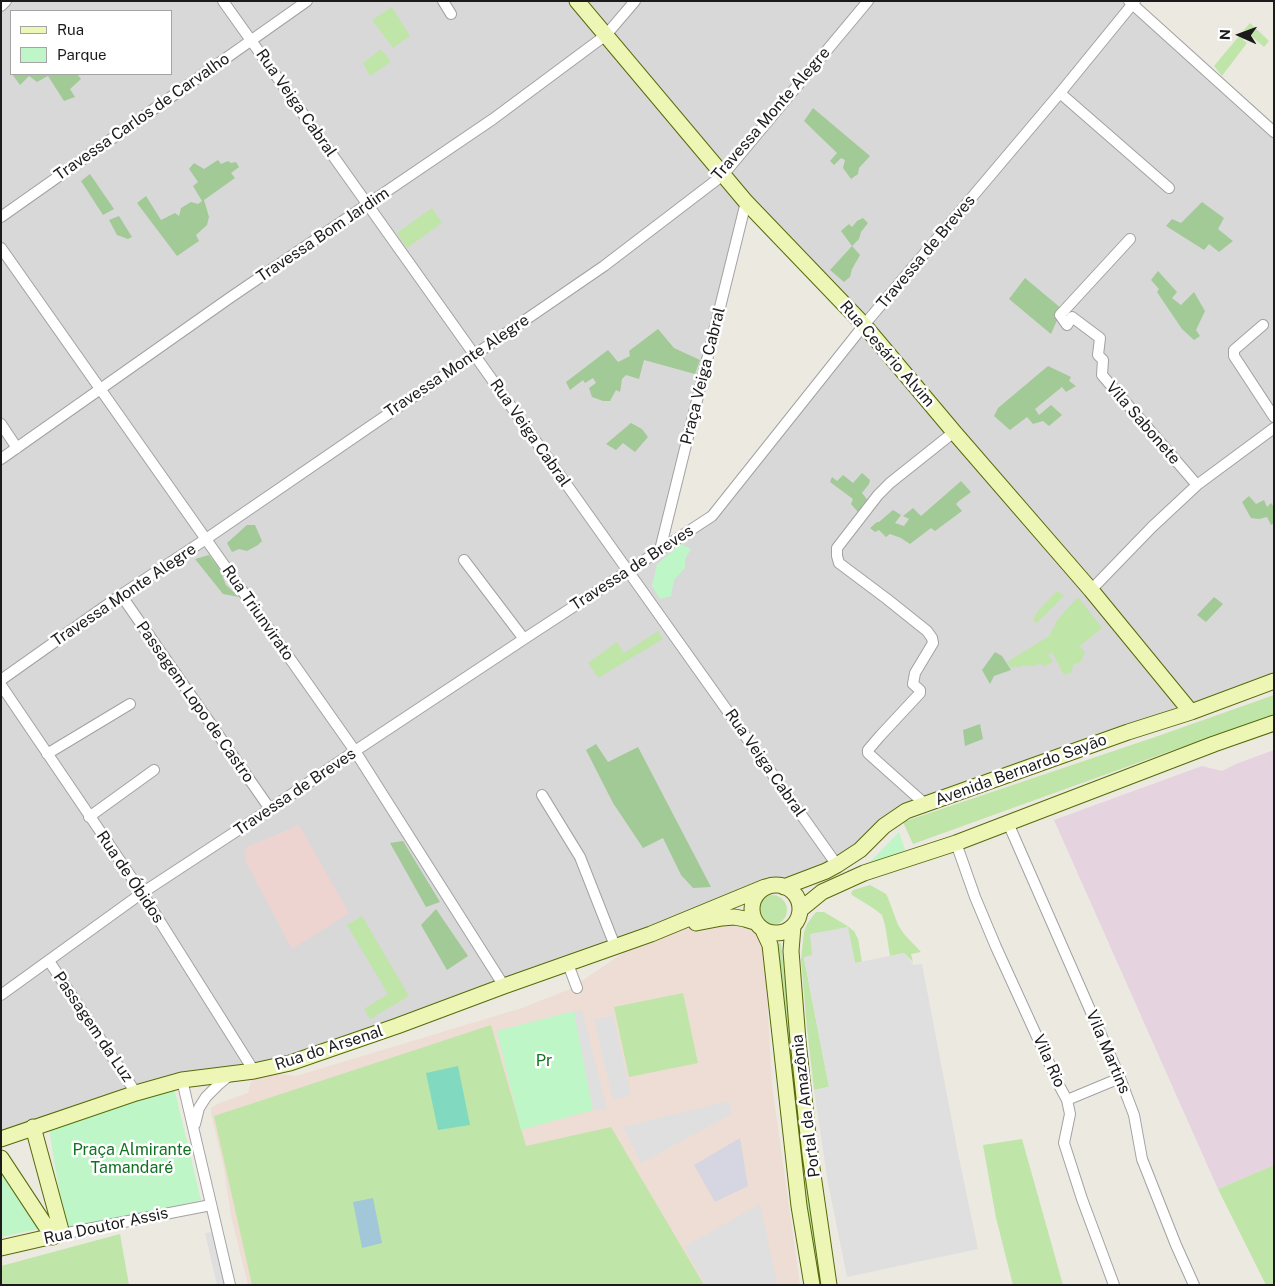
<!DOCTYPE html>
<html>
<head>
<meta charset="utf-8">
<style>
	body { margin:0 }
	#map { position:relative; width:1275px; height:1286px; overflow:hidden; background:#ece9e1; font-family:"Public Sans",sans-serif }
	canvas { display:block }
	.frame { position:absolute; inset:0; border:2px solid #1b1b1b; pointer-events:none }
	.legend { position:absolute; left:10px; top:10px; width:162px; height:65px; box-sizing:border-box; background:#fff; border:1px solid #a4a4a4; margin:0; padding:6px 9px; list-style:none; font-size:15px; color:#1b1b1b }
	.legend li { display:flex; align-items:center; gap:10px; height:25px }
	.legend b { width:25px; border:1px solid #a4a4a4 }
	.north { position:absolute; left:1215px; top:10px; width:50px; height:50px; -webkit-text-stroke:4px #fff; paint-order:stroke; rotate:272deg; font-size:14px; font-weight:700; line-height:20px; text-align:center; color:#1b1b1b }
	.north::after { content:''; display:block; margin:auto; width:18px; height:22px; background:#1b1b1b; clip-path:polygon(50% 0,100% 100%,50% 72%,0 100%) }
</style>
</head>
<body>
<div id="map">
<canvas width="1275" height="1286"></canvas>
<div class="frame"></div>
<ul class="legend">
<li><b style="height:6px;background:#edf6b5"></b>Rua</li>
<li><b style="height:14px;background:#bef6c7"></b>Parque</li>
</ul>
<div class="north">N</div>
</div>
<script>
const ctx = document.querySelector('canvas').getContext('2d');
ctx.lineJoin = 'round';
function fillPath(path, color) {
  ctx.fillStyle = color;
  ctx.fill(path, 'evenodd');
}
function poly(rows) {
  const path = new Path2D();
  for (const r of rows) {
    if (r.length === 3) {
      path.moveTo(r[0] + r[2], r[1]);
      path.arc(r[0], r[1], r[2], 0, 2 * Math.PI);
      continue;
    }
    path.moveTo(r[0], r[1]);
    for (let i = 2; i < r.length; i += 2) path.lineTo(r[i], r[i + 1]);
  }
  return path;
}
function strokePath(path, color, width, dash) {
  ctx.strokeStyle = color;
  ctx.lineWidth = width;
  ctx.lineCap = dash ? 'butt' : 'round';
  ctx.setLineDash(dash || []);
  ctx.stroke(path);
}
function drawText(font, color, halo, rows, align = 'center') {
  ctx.font = font + ' "Public Sans",sans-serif';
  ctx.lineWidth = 5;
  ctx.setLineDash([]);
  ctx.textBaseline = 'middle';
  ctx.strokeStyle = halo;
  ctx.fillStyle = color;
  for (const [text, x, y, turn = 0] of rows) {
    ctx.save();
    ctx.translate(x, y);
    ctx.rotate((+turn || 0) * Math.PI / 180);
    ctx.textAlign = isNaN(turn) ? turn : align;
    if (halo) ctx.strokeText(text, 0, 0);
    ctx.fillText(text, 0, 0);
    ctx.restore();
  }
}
fillPath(poly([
	[1,1,1129,1,1274,132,1274,681,925,804,860,850,784,887,774,885,765,887,290,1063,182,1080,1,1139],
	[11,11,171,11,171,74,11,74],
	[746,202,864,325,712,516,660,549]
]), '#d9d8d8');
fillPath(poly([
	[299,825,349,913,292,949,246,862,245,848]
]), '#edd4d0');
fillPath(poly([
	[1274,750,1274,1165,1218,1189,1054,820,1202,766,1222,771,1236,764]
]), '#e5d3e0');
fillPath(poly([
	[722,918,763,930,772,1085,800,1285,248,1285,231,1216,224,1169,211,1114,211,1108,217,1104,248,1093,254,1071,296,1076,522,1008,570,989,651,934]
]), '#eeddd4');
fillPath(poly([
	[392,7,410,36,393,48,372,20],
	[1250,23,1269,41,1264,47,1249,34,1243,40,1247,43,1222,76,1214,66],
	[381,49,391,62,370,76,363,63],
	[432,208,442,223,407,248,397,233],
	[1057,591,1064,596,1037,623,1033,620,1037,612],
	[1078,597,1102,628,1080,646,1085,653,1080,663,1073,664,1072,672,1064,675,1052,652,1048,655,1053,662,1043,667,1041,663,1032,667,1030,665,1025,667,1024,665,1018,668,1016,666,1011,668,1007,662,1049,636,1058,619],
	[658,631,663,639,598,678,588,663,617,642,624,653],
	[1274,695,1274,716,1165,753,913,844,903,822,1158,736],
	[870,885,886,894,888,898,898,925,904,934,921,952,911,954,913,962,904,953,890,956,885,925,882,915,873,908,852,895,851,893,853,890],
	[772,910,15],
	[816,912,824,912,846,925,854,931,858,939,862,962,855,963,847,927,812,956,804,958,829,1087,814,1090,807,1028,801,959,804,932,807,924],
	[362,916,409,996,370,1019,364,1009,388,994,347,925],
	[781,943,789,1013,824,1285,817,1285,806,1219,775,945],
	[683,993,698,1063,629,1077,614,1007],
	[491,1025,526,1146,611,1127,704,1285,252,1285,214,1116],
	[1022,1139,1063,1285,1013,1285,996,1218,983,1145],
	[1274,1165,1274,1285,1266,1285,1218,1189],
	[120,1234,129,1285,1,1285,1,1266]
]), '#c0e5a8');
fillPath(poly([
	[12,74,77,74,81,79,70,89,75,97,64,101,48,76,37,82,29,76,20,85],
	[813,108,870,156,859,168,858,174,851,179,843,168,845,160,841,158,834,165,830,161,837,153,804,121],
	[218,160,221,164,228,161,231,163,236,162,239,167,231,173,235,178,204,200,209,217,207,225,196,235,199,241,177,256,137,203,146,196,161,220,175,213,179,216,181,208,191,202,198,204,202,201,193,186,198,182,189,169,194,163,204,169],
	[90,174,114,209,103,215,81,181],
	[1202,202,1224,218,1218,229,1233,241,1219,252,1209,244,1204,250,1166,226,1172,219,1181,223],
	[119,216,132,237,128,239,117,235,109,220],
	[863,218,868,223,861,232,859,239,852,246,860,255,852,269,850,277,844,282,830,270,852,246,841,231,849,224,852,227,857,221],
	[1158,271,1177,292,1172,298,1181,305,1194,292,1205,311,1196,330,1200,336,1194,340,1182,329,1157,292,1159,289,1151,280],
	[1025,278,1062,309,1051,334,1009,299],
	[658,329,674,348,700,360,695,374,644,360,639,379,626,375,622,379,620,392,616,390,610,401,603,401,592,397,589,388,596,383,593,378,585,383,583,380,570,390,566,382,608,350,618,362,630,356,629,351],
	[1048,366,1071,377,1069,381,1076,386,1066,392,1062,387,1035,409,1039,415,1051,405,1062,415,1049,426,1043,421,1033,424,1027,417,1010,430,994,416,998,408],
	[631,423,642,429,648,437,635,452,623,443,616,450,606,444],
	[862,473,870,480,869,484,862,493,869,502,858,512,851,504,853,499,830,482,832,477,837,481,843,475,853,483],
	[961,481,971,492,959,501,956,504,962,511,935,531,931,528,910,544,901,538,890,534,886,537,879,530,875,532,870,528,877,522,879,522,893,510,901,515,895,523,904,526,909,519,903,516,913,508,921,516],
	[1249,496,1256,504,1264,500,1267,507,1271,503,1274,507,1274,523,1271,525,1267,517,1259,519,1251,518,1242,502],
	[247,525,255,525,262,541,258,545,247,551,239,549,232,552,227,543],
	[209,555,219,568,226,585,239,597,223,594,195,559],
	[1214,597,1223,604,1206,622,1197,615],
	[995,652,1002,656,1011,670,994,676,990,684,982,670],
	[980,724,983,739,965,746,963,730],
	[596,744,608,762,638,747,711,887,693,888,681,875,663,838,643,848,613,803,586,750],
	[403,841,440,902,426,907,390,843],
	[436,909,468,956,447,970,421,925]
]), '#a1ca97');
fillPath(poly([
	[681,544,691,549,685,559,685,568,674,580,671,596,660,599,652,586,657,564],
	[899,832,905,850,867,865],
	[574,1011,593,1110,521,1130,497,1031],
	[173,1085,176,1096,201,1200,66,1232,49,1129],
	[1,1167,42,1228,1,1237]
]), '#bef6c7');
fillPath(poly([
	[458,1066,470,1125,438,1130,426,1073]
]), '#81d9bf');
fillPath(poly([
	[848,927,855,963,904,953,914,965,922,964,959,1158,978,1249,847,1277,828,1183,814,1090,829,1087,804,957,812,955,810,934],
	[582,1010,607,1110,593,1110,574,1011],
	[613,1015,631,1095,613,1100,594,1020],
	[728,1101,732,1114,641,1163,623,1127],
	[760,1204,777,1283,772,1285,706,1285,684,1247],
	[213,1232,225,1285,217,1285,205,1233]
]), '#dfdfdf');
fillPath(poly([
	[740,1138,748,1186,715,1202,694,1165]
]), '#d6d5e2');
fillPath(poly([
	[373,1198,382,1243,362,1248,353,1202]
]), '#a2c7d8');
const street = poly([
	[223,1,837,865],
	[443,1,451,14],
	[1129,1,1274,132],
	[1,6,6,1],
	[1060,93,1169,188],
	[1,217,307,1],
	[1130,239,1060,315,1067,325,1072,317,1100,338,1098,355,1103,360,1102,375,1197,485],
	[1,248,355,751,504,986],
	[1263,325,1234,350,1234,356,1274,417],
	[1,424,17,448],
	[1,459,231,297,493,119,606,35,635,1],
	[660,550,746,202],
	[464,560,524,639],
	[1091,590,1152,527,1197,485,1274,428],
	[121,595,270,809],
	[1,680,121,595,206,539,604,266,723,175,868,1],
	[1,685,142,893,254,1071],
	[47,754,130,704],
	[542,795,580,857,615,946],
	[925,804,879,763,868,753,868,750,880,736,920,693,920,690,913,684,915,673,933,643,932,638,927,631,887,599,839,563,837,556,837,548,878,495,890,483,954,432],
	[89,817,154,770],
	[1008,823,1120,1078,1134,1115,1142,1159,1176,1245,1194,1285],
	[956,843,975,897,996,947,1060,1087,1067,1100,1070,1114,1064,1143,1082,1199,1114,1285],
	[49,961,136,1093],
	[568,964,577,988],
	[1,995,142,893,270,809,355,751,524,639,712,516,864,325,1060,93,1135,1],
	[182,1080,230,1285],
	[1067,1100,1120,1078],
	[195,1124,199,1108,206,1097,218,1085,230,1075],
	[62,1234,211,1205]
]);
const secondary = poly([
	[577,1,746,202,864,325,954,432,1091,590,1191,712],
	[776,909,24],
	[784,887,826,871,837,865,860,850,884,826,906,811,1128,732,1191,712,1274,681],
	[800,910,822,892,864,873,956,843,1214,744,1274,723],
	[696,923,722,918,734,917,745,919,755,922],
	[793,926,791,951,798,1041,810,1154,829,1285],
	[763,930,770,945,799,1206,812,1285],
	[1,1139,136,1093,182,1080,254,1071,290,1063,397,1026,504,986,651,934,765,887],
	[1,1158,53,1237],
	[1,1248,62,1234,33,1127]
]);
strokePath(street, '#a2a2a2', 12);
strokePath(secondary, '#576a09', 17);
strokePath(street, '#fff', 10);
strokePath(secondary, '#edf6b5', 15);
drawText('16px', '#1b1b1b', '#fff', [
	["Rua Veiga Cabral",296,103,55],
	["Travessa Monte Alegre",771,114,-49],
	["Travessa Carlos de Carvalho",142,117,-35],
	["Travessa Bom Jardim",323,235,-34],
	["Travessa de Breves",926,252,-50],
	["Rua Cesário Alvim",887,354,49],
	["Travessa Monte Alegre",457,366,-34],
	["Praça Veiga Cabral",703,376,-76],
	["Vila Sabonete",1143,423,49],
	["Rua Veiga Cabral",530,433,55],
	["Travessa de Breves",632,568,-33],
	["Travessa Monte Alegre",124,595,-34],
	["Rua Triunvirato",258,613,55],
	["Passagem Lopo de Castro",195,702,55],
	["Rua Veiga Cabral",765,763,55],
	["Avenida Bernardo Sayão",1021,770,-20],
	["Travessa de Breves",295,792,-34],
	["Rua de Óbidos",130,877,56],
	["Passagem da Luz",93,1027,56],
	["Rua do Arsenal",329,1048,-18],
	["Vila Martins",1108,1052,67],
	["Vila Rio",1049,1061,66],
	["Portal da Amazônia",806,1106,-97],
	["Rua Doutor Assis",106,1226,-12]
]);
drawText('16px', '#107221', '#fff', [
	["Pr",544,1061],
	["Praça Almirante",132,1150],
	["Tamandaré",132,1168]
]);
</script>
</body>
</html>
